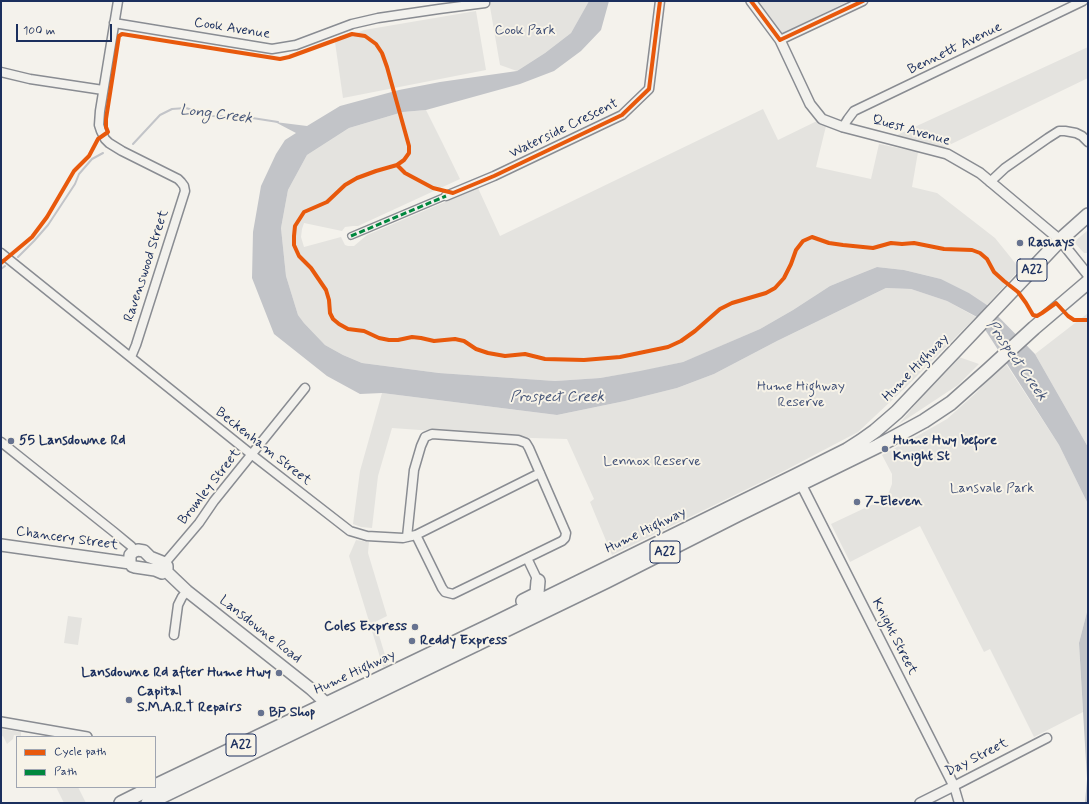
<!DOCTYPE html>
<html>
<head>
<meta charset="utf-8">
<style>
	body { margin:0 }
	#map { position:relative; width:1089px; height:804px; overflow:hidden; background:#f4f2ec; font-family:Mynerve,sans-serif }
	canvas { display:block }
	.frame { position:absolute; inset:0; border:2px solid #1b2f5e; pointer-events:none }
	.legend { position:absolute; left:16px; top:736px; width:140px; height:52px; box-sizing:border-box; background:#f7f3e8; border:1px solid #9fa5b1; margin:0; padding:5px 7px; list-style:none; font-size:12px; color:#1b2f5e }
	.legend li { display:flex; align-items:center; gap:8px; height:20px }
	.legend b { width:20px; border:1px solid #9fa5b1 }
	.scale { position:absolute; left:16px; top:24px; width:96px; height:18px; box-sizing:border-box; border:2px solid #1b2f5e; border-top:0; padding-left:5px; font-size:12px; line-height:14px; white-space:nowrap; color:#1b2f5e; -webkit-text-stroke:3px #f7f3e8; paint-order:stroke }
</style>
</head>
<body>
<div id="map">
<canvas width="1089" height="804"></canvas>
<div class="frame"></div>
<ul class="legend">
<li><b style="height:5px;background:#e8590c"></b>Cycle path</li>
<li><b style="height:5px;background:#00873e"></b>Path</li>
</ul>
<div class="scale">100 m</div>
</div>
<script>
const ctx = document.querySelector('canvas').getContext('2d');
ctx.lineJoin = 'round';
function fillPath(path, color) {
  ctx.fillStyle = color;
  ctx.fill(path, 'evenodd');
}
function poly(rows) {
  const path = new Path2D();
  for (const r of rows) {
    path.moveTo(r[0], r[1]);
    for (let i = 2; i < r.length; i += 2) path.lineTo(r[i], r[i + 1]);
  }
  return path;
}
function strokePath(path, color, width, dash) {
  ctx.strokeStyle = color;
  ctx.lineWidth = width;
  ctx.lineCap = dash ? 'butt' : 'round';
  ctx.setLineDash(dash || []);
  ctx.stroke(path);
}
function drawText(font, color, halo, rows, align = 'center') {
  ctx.font = font + ' Mynerve,sans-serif';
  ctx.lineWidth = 4;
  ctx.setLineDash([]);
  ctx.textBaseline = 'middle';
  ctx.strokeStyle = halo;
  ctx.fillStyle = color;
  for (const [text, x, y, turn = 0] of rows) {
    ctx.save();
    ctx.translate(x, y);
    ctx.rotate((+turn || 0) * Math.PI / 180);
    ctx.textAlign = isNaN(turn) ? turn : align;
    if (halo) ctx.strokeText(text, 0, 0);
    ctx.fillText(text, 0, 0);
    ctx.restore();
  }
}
fillPath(poly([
	[489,1,589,1,571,33,545,53,517,71,500,65],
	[759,1,849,1,782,34],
	[476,11,486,70,343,98,335,42,364,30],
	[1088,47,1088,78,943,148,895,136],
	[763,109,778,140,819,120,826,126,816,167,871,179,879,144,918,152,912,187,937,193,995,238,1020,269,987,305,969,293,941,279,904,270,877,267,847,279,830,286,793,310,760,329,698,356,683,362,643,371,600,378,555,381,496,377,439,373,362,363,343,355,325,345,304,323,298,315,286,276,281,228,288,190,307,155,349,128,403,112,426,110,442,142,460,179,358,226,353,226,345,227,342,231,304,223,302,229,301,237,304,247,341,237,345,245,348,246,354,246,367,235,478,188,500,236],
	[1088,230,1088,253,1084,253,1074,242],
	[886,288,911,289,947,301,976,317,907,386,858,432,782,472,612,555,590,502,594,499,567,439,532,438,392,428,378,476,372,528,361,527,353,524,360,471,382,393,557,415,625,401,677,388,714,374,777,341],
	[1088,313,1088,447,1035,354],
	[956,356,979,364,958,385,899,424],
	[1006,364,1059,445,1088,504,1088,608,1079,643,1083,712,1034,737,990,649,984,652,920,526,850,562,831,524,884,499,889,492,892,484,892,474,882,455,912,439,947,419,977,392,991,376],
	[356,540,369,542,368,553,387,616,375,622,388,665,383,667,349,556],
	[68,616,82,618,78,645,64,643],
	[1,729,21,732,21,736,14,735,13,739,7,744,3,736,1,737],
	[56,787,78,787,86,803,64,803]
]), '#e4e3df');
fillPath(poly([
	[589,1,609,1,601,30,581,51,554,71,520,84,426,110,403,112,349,128,307,155,288,190,281,228,286,276,298,315,304,323,325,345,343,355,362,363,439,373,555,381,600,378,640,371,683,362,760,329,793,310,830,286,847,279,877,267,904,270,941,279,969,293,987,305,1035,354,1088,447,1088,504,1059,445,977,317,947,301,911,289,886,288,777,341,714,374,677,388,625,401,557,415,382,393,360,394,327,376,274,334,252,278,253,232,261,186,276,154,285,140,296,133,275,122,307,126,340,106,399,90,440,82,517,71,545,53,571,33],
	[1088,608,1088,803,1085,803,1087,779,1079,643]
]), '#c2c4c8');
strokePath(poly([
	[133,144,160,115,172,109,186,108,212,116,246,117,278,122],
	[18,257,34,241,48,225,75,184,79,174,92,159,103,153],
	[1,269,5,266]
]), '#c2c4c8', 2);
const pedestrian = poly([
	[351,236,446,196]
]);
const minor = poly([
	[118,1,100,111,99,125,101,131,105,139,109,143,122,151,178,179,181,182,184,186,185,191,136,345,131,357],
	[114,23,272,49,296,45,352,24,378,18,439,9,485,3],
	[780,40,863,1],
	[1,72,30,79,103,90],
	[843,127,848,119,854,111,1083,1],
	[990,182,1005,168,1048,138,1059,131,1065,131,1076,133,1082,136,1088,142],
	[446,196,494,176,622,115,649,89,660,1],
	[1,253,251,454,350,531,367,536,403,538,416,535,540,473],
	[1,442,114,532,131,546,135,551],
	[407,537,414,470,421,446,425,437,432,434,518,440,526,443,529,448,566,533,565,538,562,541,453,594,445,592,442,588,416,535],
	[527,558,538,581],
	[165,563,199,523,214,501,305,388],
	[174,635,178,605,182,597,187,591],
	[959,803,954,786,1047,738]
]);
const tertiary = poly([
	[751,1,780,40,810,104,822,119,843,127,947,154,980,173,1060,240,1088,275],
	[801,484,954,786,920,803],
	[1,722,87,737]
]);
const secondary = poly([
	[1,545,130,563],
	[138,550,144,551,150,557,165,563,167,566,167,569,166,571,162,573,155,570,135,567,132,566,130,563,130,555,133,552,138,550],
	[166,571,187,591,311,689,327,704,330,710]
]);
const trunk = poly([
	[523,601,535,595,537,593,538,581],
	[155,786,491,625,797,475,847,450,861,441,875,431,897,412,1060,240,1088,215],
	[121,803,153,787],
	[148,803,607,581,737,515,878,446,924,421,951,403,987,371,1034,328,1088,282]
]);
strokePath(pedestrian, '#898c92', 8);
strokePath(minor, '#898c92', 11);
strokePath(tertiary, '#898c92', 12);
strokePath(secondary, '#898c92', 14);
strokePath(trunk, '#898c92', 16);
strokePath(pedestrian, '#f2f1ed', 5.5);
strokePath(minor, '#f2f1ed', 8);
strokePath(tertiary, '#f2f1ed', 9);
strokePath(secondary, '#f2f1ed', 11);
strokePath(trunk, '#f2f1ed', 13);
strokePath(poly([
	[351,236,446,196]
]), '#00873e', 3, [6, 3]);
strokePath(poly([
	[751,1,780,40,863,1],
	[397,165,405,173,433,188,453,193,494,176,622,115,649,89,660,1],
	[1,263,32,237,47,217,74,171,89,156,98,139,108,132,106,127,106,119,119,36,122,34,280,59,289,57,352,34,365,36,376,44,382,53,387,67,409,146,409,153,404,160,397,165,376,171,357,178,345,185,327,202,304,212,295,226,294,236,294,245,299,256,311,268,326,290,329,300,330,313,333,319,339,324,348,329,364,331,379,338,389,340,398,340,412,337,421,338,434,341,455,339,464,341,476,349,488,353,505,356,525,354,545,359,584,360,620,357,668,347,681,341,695,331,720,309,732,303,766,293,775,288,784,278,791,264,796,250,803,241,812,237,829,243,843,245,873,248,891,243,902,244,914,243,944,249,972,250,980,253,987,259,994,272,1004,281,1018,292,1026,303,1033,315,1037,316,1042,313,1056,303,1068,316,1074,320,1088,320]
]), '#e8590c', 4);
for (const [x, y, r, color] of [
	[1020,243,4,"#677390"],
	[11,441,4,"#677390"],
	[885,449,4,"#677390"],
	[857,502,4,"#677390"],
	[415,627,4,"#677390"],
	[412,641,4,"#677390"],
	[279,673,4,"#677390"],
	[129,700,4,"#677390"],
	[261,713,4,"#677390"]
]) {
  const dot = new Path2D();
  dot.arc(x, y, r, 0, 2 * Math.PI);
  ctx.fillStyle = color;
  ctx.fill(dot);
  strokePath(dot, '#f7f3e8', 1.5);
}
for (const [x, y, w] of [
	[1032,270,30],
	[665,552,30],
	[241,745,30]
]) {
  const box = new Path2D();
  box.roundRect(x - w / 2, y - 11, w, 22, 3);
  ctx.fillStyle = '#f7f3e8';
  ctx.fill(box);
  strokePath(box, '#1b2f5e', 1);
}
drawText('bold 13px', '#1b2f5e', null, [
	["A22",1032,270],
	["A22",665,552],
	["A22",241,745]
]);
drawText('14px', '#1b2f5e', '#f7f3e8', [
	["Cook Avenue",232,29,9],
	["Bennett Avenue",955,49,-26],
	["Waterside Crescent",564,129,-26],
	["Quest Avenue",911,131,16],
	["Ravenswood Street",147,266,-72],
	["Hume Highway",916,368,-46],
	["Beckenham Street",263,447,38],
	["Bromley Street",210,487,-52],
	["Hume Highway",646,531,-26],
	["Chancery Street",67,539,8],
	["Lansdowne Road",260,630,38],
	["Knight Street",894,637,63],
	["Hume Highway",355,673,-25],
	["Day Street",977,758,-27]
]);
drawText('14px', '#415076', '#f7f3e8', [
	["Cook Park",525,31],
	["Hume Highway",801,387],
	["Reserve",801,403],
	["Lennox Reserve",652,462],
	["Lansvale Park",992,489]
]);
drawText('bold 14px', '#1b2f5e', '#f7f3e8', [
	["Rashays",1028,243],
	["55 Lansdowne Rd",19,441],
	["Hume Hwy before",893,441],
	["Knight St",893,457],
	["7-Eleven",865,502],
	["Coles Express",407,627,"right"],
	["Reddy Express",420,641],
	["Lansdowne Rd after Hume Hwy",271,673,"right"],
	["Capital",137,692],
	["S.M.A.R.T Repairs",137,708],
	["BP Shop",269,713]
], 'left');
drawText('italic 15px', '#465679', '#f7f3e8', [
	["Long Creek",216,115,7],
	["Prospect Creek",1016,361,55],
	["Prospect Creek",557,398]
]);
</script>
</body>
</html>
